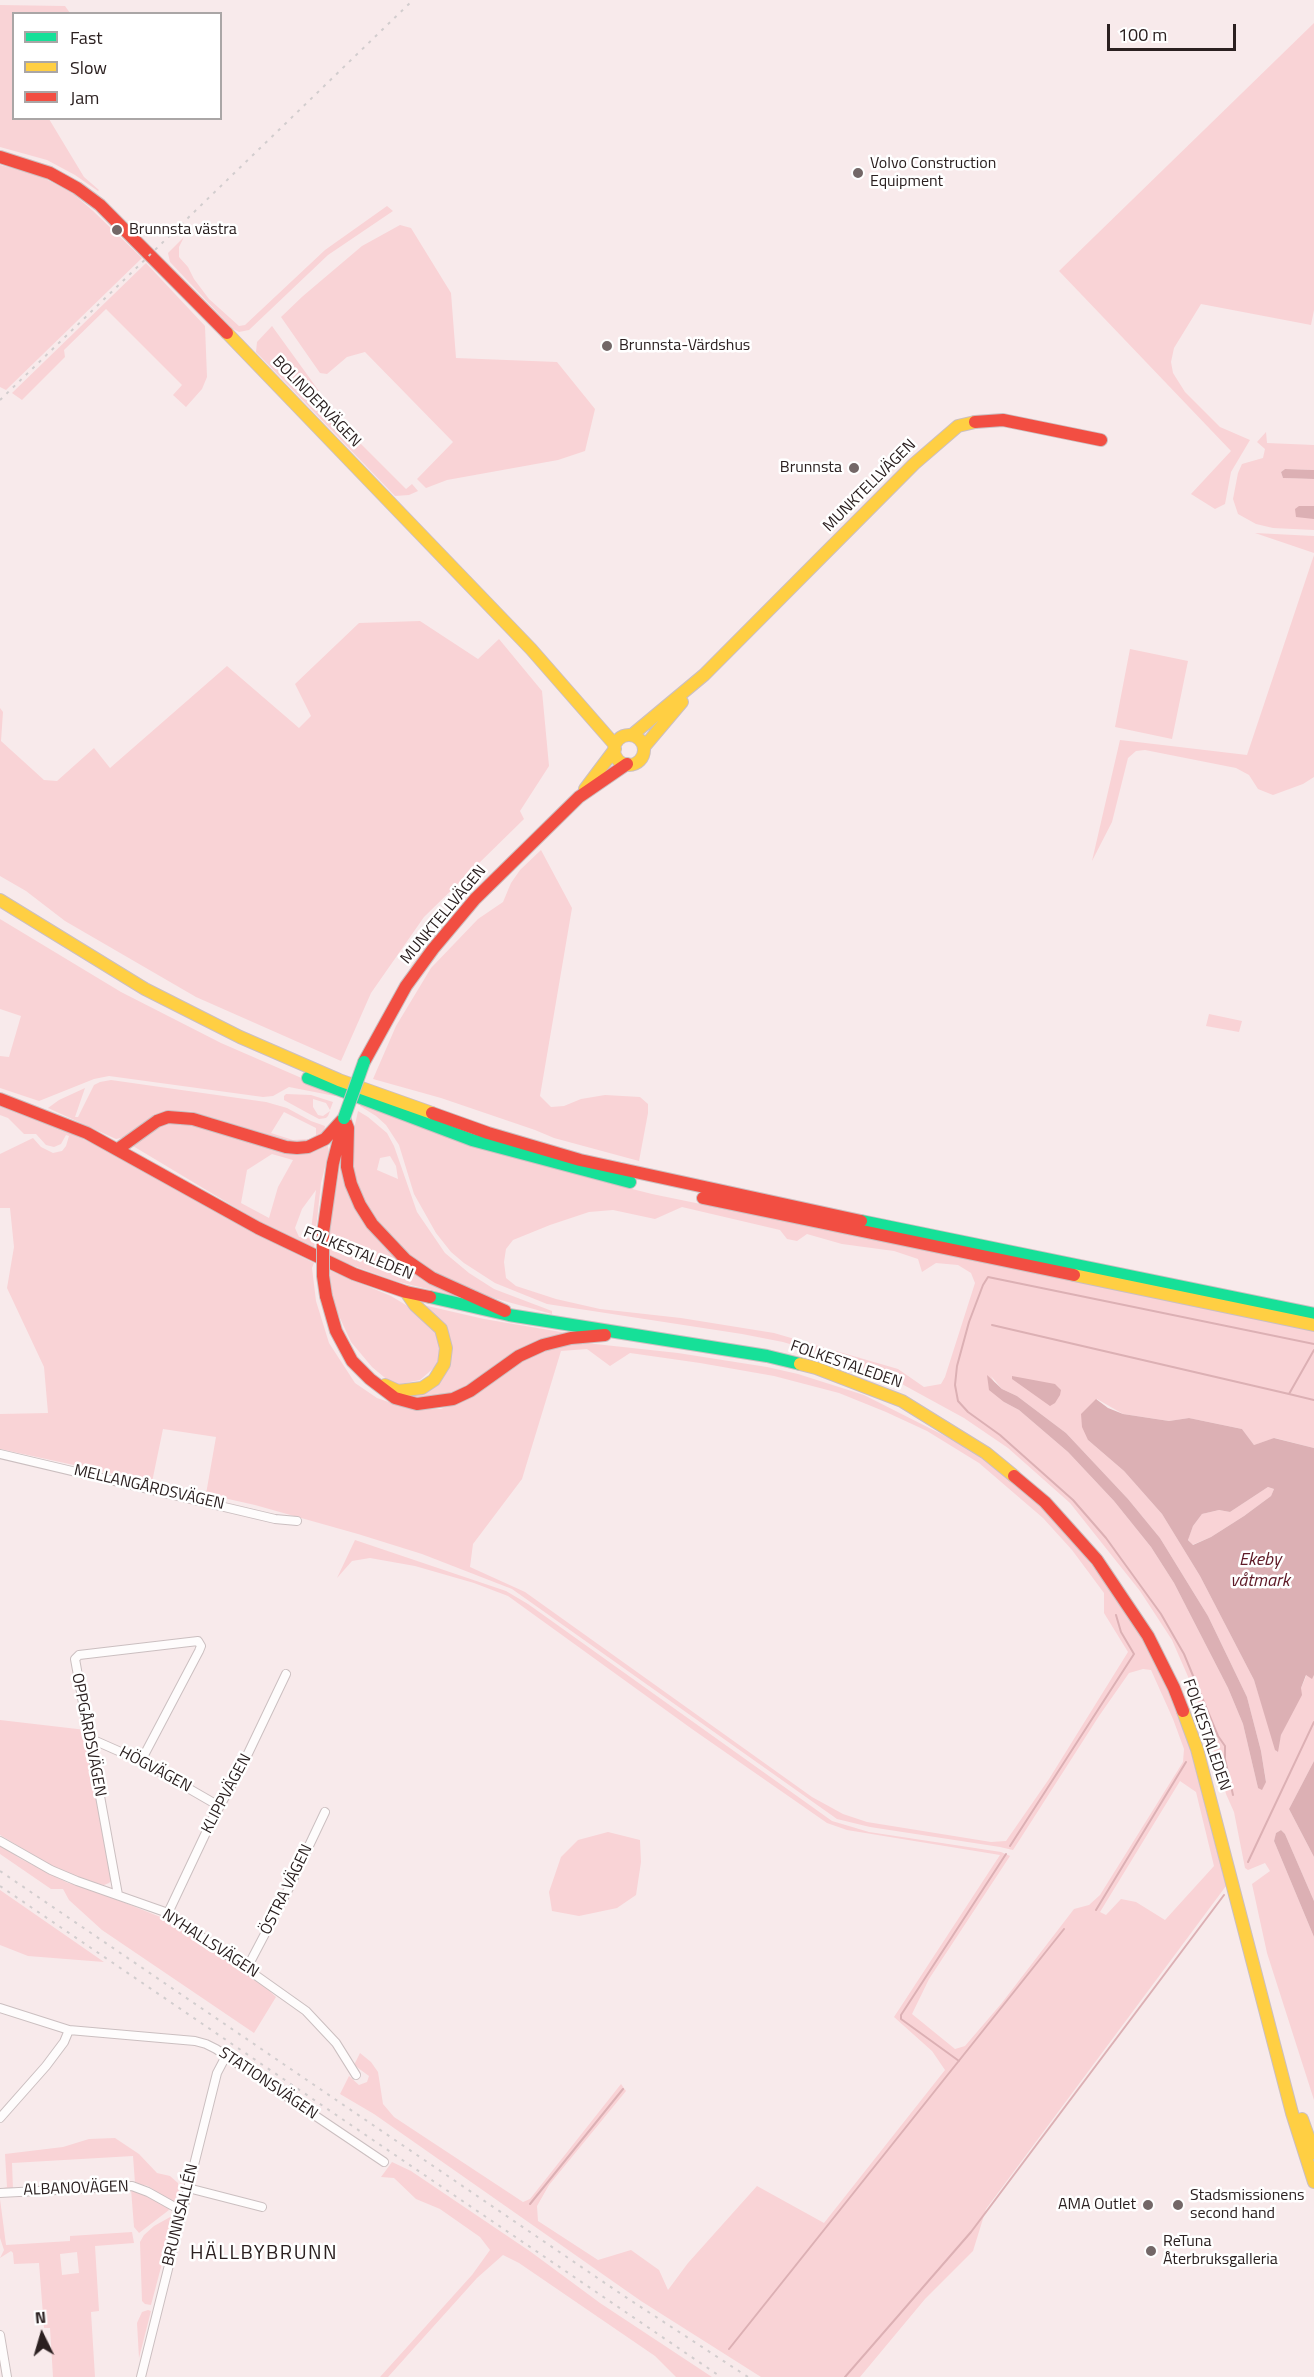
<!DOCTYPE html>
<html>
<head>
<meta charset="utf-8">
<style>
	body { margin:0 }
	#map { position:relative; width:1314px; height:2377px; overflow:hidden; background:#f8eaeb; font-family:"Titillium Web",sans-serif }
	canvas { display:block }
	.legend { position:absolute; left:12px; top:12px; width:210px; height:108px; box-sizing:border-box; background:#fff; border:2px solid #aaa6a6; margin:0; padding:8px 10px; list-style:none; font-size:18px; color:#2b2020 }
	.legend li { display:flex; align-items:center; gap:12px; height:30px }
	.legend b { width:30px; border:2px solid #aaa6a6 }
	.north { position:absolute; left:12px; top:2305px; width:60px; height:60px; -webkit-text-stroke:4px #fff; paint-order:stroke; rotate:355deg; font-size:16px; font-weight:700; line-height:24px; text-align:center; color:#2b2020 }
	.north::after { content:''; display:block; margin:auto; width:21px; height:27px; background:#2b2020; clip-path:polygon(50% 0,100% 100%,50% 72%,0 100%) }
	.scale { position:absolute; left:1107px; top:24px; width:129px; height:27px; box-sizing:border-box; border:3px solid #2b2020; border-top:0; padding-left:8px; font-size:18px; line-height:21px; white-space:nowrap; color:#2b2020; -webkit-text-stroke:4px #fff; paint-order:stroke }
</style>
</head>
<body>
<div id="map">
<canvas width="1314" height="2377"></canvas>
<ul class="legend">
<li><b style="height:8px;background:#16e098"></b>Fast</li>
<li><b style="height:8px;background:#ffcf43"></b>Slow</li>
<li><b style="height:8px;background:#f24e42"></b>Jam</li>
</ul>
<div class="north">N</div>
<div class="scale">100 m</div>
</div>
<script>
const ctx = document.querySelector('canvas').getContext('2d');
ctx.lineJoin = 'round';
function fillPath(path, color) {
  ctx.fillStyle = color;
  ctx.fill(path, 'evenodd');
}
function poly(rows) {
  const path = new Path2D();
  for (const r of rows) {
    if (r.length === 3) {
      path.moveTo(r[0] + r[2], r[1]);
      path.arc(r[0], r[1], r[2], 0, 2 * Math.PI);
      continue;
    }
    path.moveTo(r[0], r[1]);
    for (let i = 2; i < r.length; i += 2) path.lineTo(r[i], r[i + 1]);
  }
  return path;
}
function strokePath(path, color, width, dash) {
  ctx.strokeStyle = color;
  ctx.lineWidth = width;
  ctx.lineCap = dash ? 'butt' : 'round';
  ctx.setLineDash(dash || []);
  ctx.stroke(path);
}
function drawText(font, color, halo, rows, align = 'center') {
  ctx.font = font + ' "Titillium Web",sans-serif';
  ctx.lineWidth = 5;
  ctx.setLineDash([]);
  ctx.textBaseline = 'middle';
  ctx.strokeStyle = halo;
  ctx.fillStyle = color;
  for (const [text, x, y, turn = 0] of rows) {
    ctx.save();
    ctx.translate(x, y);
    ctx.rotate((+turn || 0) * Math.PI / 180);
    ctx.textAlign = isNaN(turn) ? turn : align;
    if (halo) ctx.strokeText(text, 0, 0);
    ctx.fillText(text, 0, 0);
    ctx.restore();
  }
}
fillPath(poly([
	[0,5,65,6,70,13,14,14,14,118,49,119,84,177,99,190,98,191,75,175,47,160,0,147],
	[1314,23,1314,310,1311,325,1201,304,1174,348,1171,362,1173,373,1185,392,1220,427,1250,440,1231,472,1225,504,1215,509,1191,494,1231,451,1059,271],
	[0,165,36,174,71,192,92,210,142,258,6,390,0,387],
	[387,206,393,211,328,255,249,330,239,332,233,329,170,262,168,253,184,237,179,247,179,257,188,267,194,279,209,299,239,326,245,325,325,250],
	[400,225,411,228,451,293,456,358,557,362,595,409,585,451,558,460,447,480,426,488,417,479,453,442,365,352,347,357,327,374,320,373,281,317,303,296,362,246],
	[146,263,205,326,207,377,202,389,186,407,173,395,182,385,106,309,64,350,65,357,22,400,12,393],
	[272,326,319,391,316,399,406,489,412,484,418,491,409,495,395,496,256,352,257,342],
	[1266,432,1267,443,1314,445,1314,470,1285,469,1281,472,1283,478,1314,479,1314,506,1299,506,1314,518,1314,530,1273,528,1256,524,1238,514,1233,499,1238,473,1242,464,1263,458,1265,449,1257,442],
	[1255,533,1314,536,1314,553],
	[1314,555,1314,777,1303,784,1273,795,1258,789,1249,775,1236,768,1145,750,1136,751,1128,758,1112,822,1092,861,1120,740,1247,755],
	[420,621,478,659,499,639,542,691,549,766,520,811,524,819,424,917,371,993,341,1061,196,997,65,921,26,891,0,876,0,708,3,712,1,741,44,780,57,781,94,748,110,768,227,666,299,728,311,716,295,684,359,623],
	[1130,649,1188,661,1172,739,1115,727],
	[541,850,572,908,540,1096,551,1107,564,1106,581,1099,605,1095,640,1097,648,1104,648,1113,639,1161,554,1138,535,1130,441,1098,373,1079,396,1026,431,968,478,919,503,902,511,883,520,870],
	[0,919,121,992,221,1043,336,1093,335,1096,289,1087,273,1096,263,1097,109,1076,94,1079,39,1101,0,1088,0,1056,9,1057,21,1016,0,1009],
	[1209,1014,1242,1021,1239,1032,1206,1026],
	[111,1080,266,1102,287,1108,311,1121,325,1126,324,1132,318,1139,300,1143,285,1142,270,1135,190,1111,170,1111,154,1115,130,1136,116,1139,48,1108,59,1100,85,1088,75,1117,78,1117,94,1085,100,1082],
	[284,1112,316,1128,316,1135,309,1139,293,1140,271,1133],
	[286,1094,311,1095,333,1102,330,1110,326,1103,313,1099,313,1107,318,1115,323,1116,330,1111,328,1116,326,1118,319,1119,304,1111,284,1100,284,1096],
	[361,1104,581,1176,652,1194,1314,1330,1314,1448,1275,1438,1254,1445,1242,1429,1189,1418,1169,1421,1123,1414,1097,1399,1088,1440,1124,1471,1162,1514,1200,1576,1254,1680,1277,1752,1281,1735,1307,1674,1312,1678,1314,1675,1314,1761,1289,1809,1314,1857,1314,1901,1285,1834,1281,1830,1276,1833,1274,1841,1314,1937,1314,2100,1267,1953,1252,1884,1270,1871,1265,1863,1248,1870,1245,1868,1234,1812,1226,1794,1211,1740,1193,1688,1172,1640,1140,1591,1070,1503,1008,1448,964,1418,900,1383,850,1362,783,1342,742,1334,547,1304,495,1283,464,1263,451,1252,436,1233,414,1194,399,1145,386,1125,376,1116,360,1106],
	[682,1207,780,1230,787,1239,797,1241,807,1234,842,1244,894,1251,918,1259,922,1272,936,1263,958,1265,971,1273,975,1283,945,1377,941,1384,924,1387,898,1369,774,1333,681,1318,600,1309,556,1299,516,1286,506,1278,504,1262,506,1249,513,1240,550,1225,589,1212,613,1210,655,1219],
	[991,1376,1002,1389,1017,1396,1066,1433,1128,1499,1160,1538,1208,1616,1247,1697,1261,1751,1266,1781,1258,1788,1243,1724,1228,1688,1174,1583,1151,1547,1114,1501,1068,1452,1019,1410,1004,1402],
	[0,1106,63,1130,103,1148,245,1228,314,1263,312,1268,316,1301,329,1343,355,1383,377,1398,409,1409,441,1409,471,1396,521,1359,561,1346,586,1343,678,1353,767,1367,798,1374,864,1395,959,1443,1002,1472,1038,1504,1065,1531,1119,1600,1146,1644,1172,1700,1189,1744,1226,1886,986,2209,973,2251,925,2299,860,2377,761,2377,641,2301,374,2114,340,2094,349,2076,359,2085,367,2082,369,2076,354,2065,360,2053,371,2062,378,2072,383,2104,394,2117,523,2202,530,2199,621,2084,626,2091,549,2185,537,2206,538,2221,598,2260,631,2250,659,2270,668,2290,688,2263,757,2186,824,2223,945,2070,932,2051,894,2017,1000,1855,847,1830,827,1823,692,1729,508,1596,474,1583,415,1566,370,1558,352,1561,337,1578,355,1540,506,1591,528,1604,832,1821,869,1832,1001,1852,1010,1856,929,1979,912,2014,955,2049,965,2046,1001,2004,1074,1909,1089,1905,1100,1895,1183,1762,1184,1749,1173,1719,1151,1670,1143,1669,1129,1673,1099,1716,1013,1850,1000,1847,870,1827,837,1819,512,1589,422,1554,358,1534,255,1505,206,1494,216,1437,163,1429,152,1482,0,1449,0,1414,48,1413,44,1367,7,1288,14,1247,10,1208,0,1208,0,1154,33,1138,41,1147,53,1153,62,1151,66,1146,69,1136,66,1135,61,1144,54,1147,46,1145,36,1134,24,1134,8,1118,0,1115],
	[587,1349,610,1366,630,1353,700,1363,774,1376,839,1393,886,1412,927,1431,979,1463,1043,1518,1072,1550,1104,1593,1104,1613,1128,1652,1049,1779,1006,1841,991,1842,867,1822,843,1814,812,1797,525,1592,470,1567,473,1544,522,1479,561,1351],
	[1180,1781,1196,1792,1214,1866,1165,1920,1136,1902,1121,1899,1106,1915,1100,1912],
	[358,1111,368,1117,387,1133,394,1146,417,1212,445,1253,469,1273,494,1289,552,1311,552,1314,486,1296,448,1280,413,1260,372,1218,363,1201,351,1165,353,1134],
	[390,1156,396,1166,398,1179,377,1170,380,1158],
	[178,1120,283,1152,303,1154,327,1144,329,1151,321,1183,314,1248,268,1227,133,1146,154,1128,169,1122],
	[272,1154,293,1160,278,1187,269,1218,241,1203,247,1170],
	[316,1190,310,1238,299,1237,295,1228,302,1209],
	[342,1155,379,1239,468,1299,395,1281,329,1257,329,1231],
	[329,1270,391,1296,419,1313,438,1335,441,1354,436,1366,420,1380,400,1384,390,1382,372,1367,351,1342,334,1305],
	[423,1305,484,1319,567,1333,548,1338,525,1347,500,1361,478,1378,455,1392,416,1400,405,1396,417,1395,432,1387,447,1371,451,1357,451,1342,447,1329],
	[1268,1487,1274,1489,1271,1496,1244,1516,1211,1537,1192,1545,1188,1539,1193,1526,1202,1514,1219,1510,1230,1512],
	[0,1720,86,1730,113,1879,109,1883,104,1885,90,1882,57,1869,0,1835],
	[608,1832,640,1840,641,1862,636,1895,617,1908,579,1916,552,1911,549,1892,561,1857,578,1840],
	[0,1845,21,1859,68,1883,80,1885,168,1920,260,1982,276,1997,254,2033,102,1930,69,1900,63,1889,51,1889,0,1854],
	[0,1890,104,1962,28,1956,0,1945],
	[115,2138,139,2154,157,2173,170,2176,178,2183,179,2194,176,2202,166,2199,148,2186,135,2183,133,2156,12,2163,13,2190,0,2189,7,2187,5,2154,63,2147,89,2139],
	[392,2162,411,2171,531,2252,600,2303,712,2377,676,2377,655,2356,519,2263,503,2255,477,2278,388,2377,380,2377,472,2275,490,2250,480,2237,440,2209,416,2199,394,2178,381,2177],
	[131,2189,137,2190,168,2207,169,2210,139,2233,134,2227],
	[0,2199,6,2245,70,2241,70,2236,132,2232,134,2243,95,2246,99,2311,91,2312,95,2377,53,2377,50,2328,44,2328,39,2263,14,2264,13,2253,11,2251,0,2258,4,2250,0,2238],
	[77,2252,79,2273,62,2275,60,2254],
	[172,2216,174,2218,151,2305,145,2304,142,2301,140,2242,144,2235,154,2226],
	[148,2310,151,2311,139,2358,137,2323,142,2312]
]), '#f9d3d6');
fillPath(poly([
	[1285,469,1314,470,1314,479,1283,478,1281,472],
	[1299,506,1314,506,1314,519,1296,517,1295,509],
	[987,1375,1002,1389,1017,1396,1066,1433,1128,1499,1160,1538,1208,1616,1247,1697,1261,1751,1266,1782,1262,1790,1258,1788,1243,1724,1228,1688,1174,1583,1151,1547,1114,1501,1068,1452,1019,1410,1004,1402,989,1390],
	[1012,1376,1055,1384,1061,1390,1060,1395,1055,1403,1050,1406,1012,1379],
	[1096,1399,1108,1408,1123,1414,1169,1421,1189,1418,1242,1429,1254,1445,1274,1438,1314,1448,1314,1675,1312,1679,1306,1675,1301,1688,1302,1695,1281,1735,1278,1752,1275,1750,1254,1680,1200,1576,1162,1514,1124,1471,1088,1440,1082,1427,1081,1414],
	[1268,1487,1274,1489,1271,1496,1244,1516,1211,1537,1193,1545,1188,1540,1193,1526,1202,1514,1219,1510,1230,1512],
	[1314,1761,1314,1857,1289,1809],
	[1281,1830,1285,1834,1314,1901,1314,1937,1274,1841,1276,1833]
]), '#dcb0b4');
strokePath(poly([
	[992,1325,1289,1394,1314,1350],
	[1289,1394,1314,1400],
	[1233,1795,1225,1759,1225,1746,1218,1736,1184,1654,1161,1614,1106,1538,1073,1500,1000,1435,968,1412,958,1401,955,1385,957,1366,969,1322,983,1285,988,1277,1314,1344],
	[1010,1846,1134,1654,1121,1632,1116,1615],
	[1248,1862,1314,1722],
	[1096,1910,1186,1762],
	[959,2061,901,2019,901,2015,1006,1854],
	[530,2204,623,2089],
	[729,2349,1064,1929],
	[845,2377,971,2232,1224,1895]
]), '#dcb0b4', 2);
const street = poly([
	[0,1454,275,1519,297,1521],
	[89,1738,141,1761,219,1806],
	[0,1841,51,1870,77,1881,168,1913,306,2011,336,2043,356,2075],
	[118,1895,75,1659,79,1655,198,1641,201,1646,199,1651,141,1761],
	[168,1913,211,1822,243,1764,286,1674],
	[247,1968,288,1890,325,1812],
	[0,2008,69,2030,195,2041,206,2044,216,2049,384,2162],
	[0,2118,46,2066,64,2042,69,2030],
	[188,2188,262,2207],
	[0,2193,132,2186,148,2192,182,2211],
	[0,2335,7,2377],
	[141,2377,217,2073,226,2056]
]);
const fast = poly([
	[308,1078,472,1140,630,1182],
	[861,1221,1314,1314],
	[430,1297,509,1315,767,1356,800,1364]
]);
const slow = poly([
	[227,333,531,649,615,745],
	[632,735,704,675,914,464,958,426,975,422],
	[629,750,15],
	[644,747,682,702],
	[585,789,615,749],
	[0,900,145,989,240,1037,339,1080,432,1113],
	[1074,1275,1314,1325],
	[800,1364,816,1368,902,1401,986,1453,1014,1476],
	[385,1385,398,1391,422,1388,434,1380,444,1364,446,1348,441,1329,415,1305,406,1292],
	[1183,1711,1197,1749,1292,2113,1314,2182],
	[1302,2119,1314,2153]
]);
const jam = poly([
	[0,157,50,173,77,188,100,205,227,333],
	[975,422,1003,420,1101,440],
	[364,1062,406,986,433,949,475,899,579,797,627,764],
	[0,1099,87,1133,258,1228,354,1274,406,1292,430,1297],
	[432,1113,488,1133,580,1160,861,1221],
	[344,1118,348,1128,347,1167,351,1184,360,1205,372,1224,406,1260,432,1278,505,1311],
	[118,1149,157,1121,168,1117,193,1119,286,1147,297,1148,308,1147,325,1139,344,1118],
	[703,1198,1074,1275],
	[323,1233,333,1163,342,1128],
	[326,1296,336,1331,352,1361,370,1379,395,1398,417,1404,453,1399,470,1391,519,1356,543,1345,571,1338,605,1335],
	[1014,1476,1045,1502,1097,1560,1148,1636,1174,1688,1183,1711]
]);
strokePath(street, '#cbbfc0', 10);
strokePath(fast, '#cbbfc0', 14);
strokePath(slow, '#cbbfc0', 14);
strokePath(jam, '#cbbfc0', 14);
strokePath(street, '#fefcfc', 8);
strokePath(fast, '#16e098', 12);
strokePath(slow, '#ffcf43', 12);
strokePath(jam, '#f24e42', 12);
strokePath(poly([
	[0,400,413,0],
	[0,1871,624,2296,748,2377],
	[0,1886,721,2377]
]), '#d2cdce', 2, [3, 6]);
const fastBridge = poly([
	[344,1118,364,1062]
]);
const jamBridge = poly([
	[323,1233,323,1276,326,1296]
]);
strokePath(fastBridge, '#cbbfc0', 14, []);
strokePath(jamBridge, '#cbbfc0', 14, []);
strokePath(fastBridge, '#16e098', 12);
strokePath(jamBridge, '#f24e42', 12);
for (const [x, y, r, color] of [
	[858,173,6,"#736767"],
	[117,230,6,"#736767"],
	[607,346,6,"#736767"],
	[854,468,6,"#736767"],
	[1148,2205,6,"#736767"],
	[1178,2205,6,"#736767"],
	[1151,2251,6,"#736767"]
]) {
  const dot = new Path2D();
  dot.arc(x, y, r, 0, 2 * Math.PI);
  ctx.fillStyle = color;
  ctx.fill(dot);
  strokePath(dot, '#fff', 2);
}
drawText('16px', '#2b2020', '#fff', [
	["Volvo Construction",870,164],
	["Equipment",870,182],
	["Brunnsta västra",129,230],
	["Brunnsta-Värdshus",619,346],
	["Brunnsta",842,468,"right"],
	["Stadsmissionens",1190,2196],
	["second hand",1190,2214],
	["AMA Outlet",1136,2205,"right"],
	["ReTuna",1163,2242],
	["Återbruksgalleria",1163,2260]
], 'left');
drawText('16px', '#2b2020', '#fff', [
	["BOLINDERVÄGEN",316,402,46],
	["MUNKTELLVÄGEN",870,486,-45],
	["MUNKTELLVÄGEN",444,915,-50],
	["FOLKESTALEDEN",358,1254,22],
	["FOLKESTALEDEN",846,1365,19],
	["MELLANGÅRDSVÄGEN",149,1488,13],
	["OPPGÅRDSVÄGEN",88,1735,79],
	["FOLKESTALEDEN",1206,1735,71],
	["HÖGVÄGEN",155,1770,28],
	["KLIPPVÄGEN",227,1794,-62],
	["ÖSTRA VÄGEN",287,1890,-64],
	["NYHALLSVÄGEN",210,1944,33],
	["STATIONSVÄGEN",268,2084,34],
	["ALBANOVÄGEN",76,2189,-2],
	["BRUNNSALLÉN",181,2215,-76]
]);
drawText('italic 18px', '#5f1a27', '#fff', [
	["Ekeby",1260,1561],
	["våtmark",1260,1582]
]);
ctx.letterSpacing = '1.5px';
drawText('20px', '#2b2020', '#fff', [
	["HÄLLBYBRUNN",264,2254]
]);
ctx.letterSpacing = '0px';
</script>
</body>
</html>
